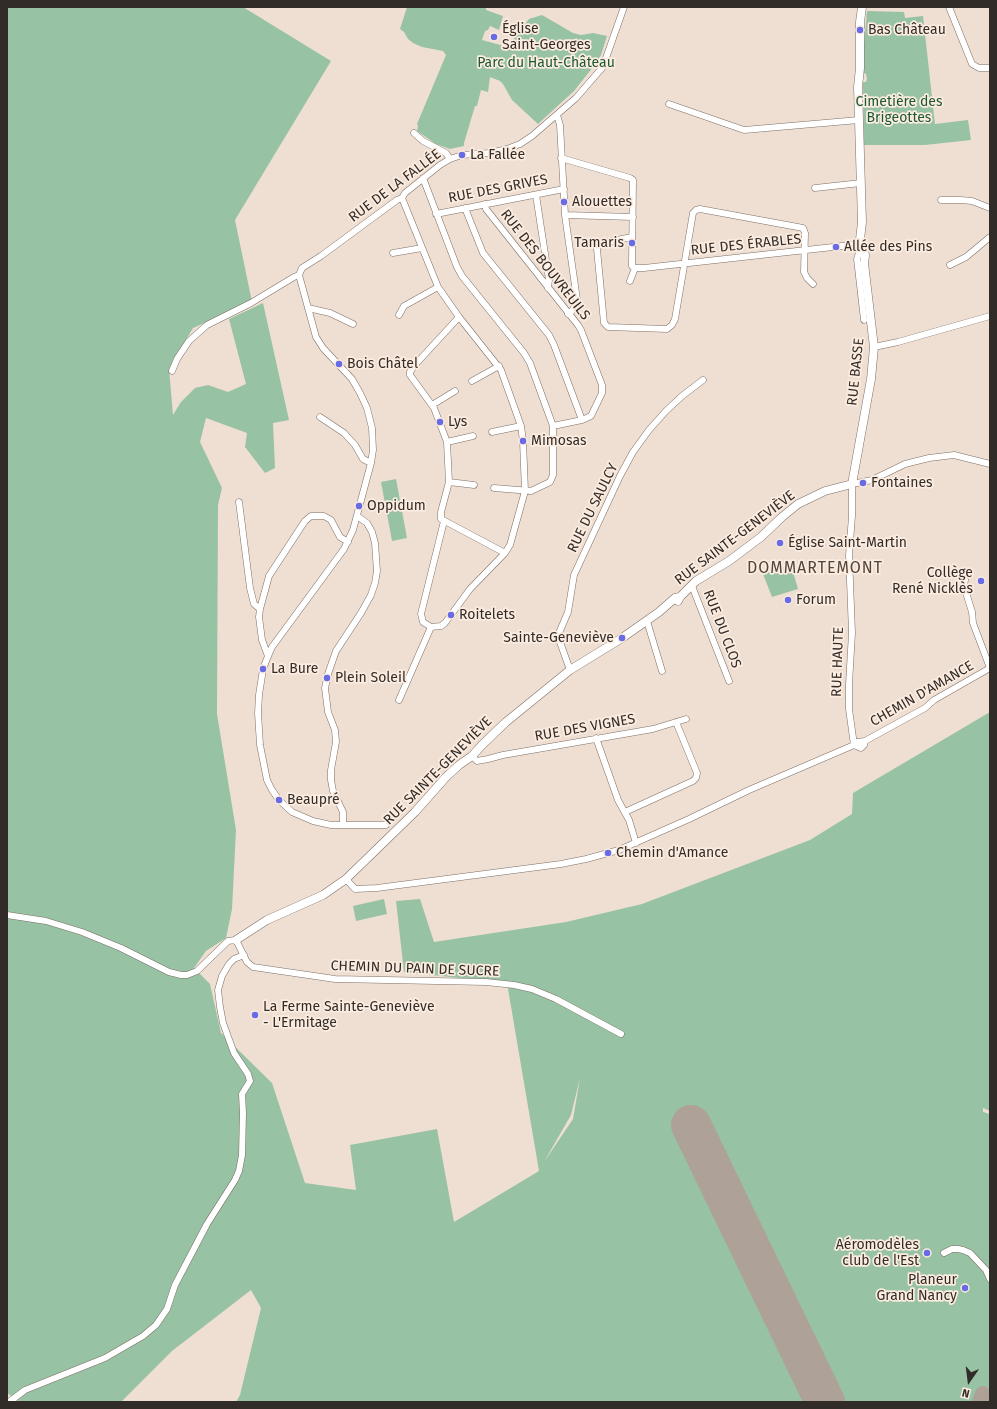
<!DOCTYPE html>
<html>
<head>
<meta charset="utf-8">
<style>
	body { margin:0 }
	#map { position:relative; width:997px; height:1409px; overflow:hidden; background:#efdfd3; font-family:"Fira Sans",sans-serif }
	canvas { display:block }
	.frame { position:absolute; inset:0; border:8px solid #322c28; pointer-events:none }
	.north { position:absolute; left:949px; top:1361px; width:40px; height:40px; -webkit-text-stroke:3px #fcece0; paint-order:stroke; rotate:194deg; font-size:11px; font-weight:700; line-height:16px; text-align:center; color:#322c28 }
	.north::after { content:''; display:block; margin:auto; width:14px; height:18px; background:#322c28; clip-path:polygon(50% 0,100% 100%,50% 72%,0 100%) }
</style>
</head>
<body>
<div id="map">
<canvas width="997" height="1409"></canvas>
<div class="frame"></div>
<div class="north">N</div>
</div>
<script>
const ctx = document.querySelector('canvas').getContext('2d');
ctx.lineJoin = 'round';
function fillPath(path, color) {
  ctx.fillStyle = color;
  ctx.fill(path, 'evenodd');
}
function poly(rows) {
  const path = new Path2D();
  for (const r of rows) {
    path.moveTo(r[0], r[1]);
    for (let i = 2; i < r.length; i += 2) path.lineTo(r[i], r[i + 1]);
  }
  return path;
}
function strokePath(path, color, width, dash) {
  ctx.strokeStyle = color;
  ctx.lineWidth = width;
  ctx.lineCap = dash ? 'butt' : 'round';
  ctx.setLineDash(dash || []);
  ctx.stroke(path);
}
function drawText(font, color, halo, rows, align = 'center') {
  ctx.font = font + ' "Fira Sans",sans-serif';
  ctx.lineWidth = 3.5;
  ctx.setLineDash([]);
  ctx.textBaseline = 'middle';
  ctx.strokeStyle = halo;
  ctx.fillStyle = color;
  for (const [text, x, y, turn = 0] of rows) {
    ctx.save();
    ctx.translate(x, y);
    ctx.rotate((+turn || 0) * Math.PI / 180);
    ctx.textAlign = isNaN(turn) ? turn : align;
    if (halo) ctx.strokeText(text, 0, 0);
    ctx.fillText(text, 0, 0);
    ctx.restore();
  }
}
fillPath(poly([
	[7,7,243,7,331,61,235,220,252,302,193,328,169,369,173,415,181,402,195,388,208,385,228,392,246,384,229,319,263,303,289,420,273,423,275,468,265,473,245,447,247,433,206,418,200,442,222,488,218,505,217,714,236,830,232,909,226,938,206,951,194,968,210,984,221,1033,272,1083,305,1183,356,1190,350,1145,437,1129,454,1222,539,1171,507,983,404,972,396,901,420,899,434,942,566,922,642,904,810,840,852,814,853,793,990,712,990,1111,983,1108,983,1112,990,1114,990,1402,236,1402,240,1395,261,1308,251,1290,172,1351,121,1402,20,1402,7,1393],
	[580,1078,573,1119,544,1162,571,1115],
	[407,7,486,7,486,10,503,16,499,30,490,26,488,30,485,31,482,40,504,46,507,43,512,44,521,22,525,24,529,19,542,15,573,33,581,35,593,33,607,36,601,55,593,67,574,91,538,124,512,100,503,84,500,81,490,77,488,92,481,90,477,106,475,106,464,143,464,146,450,149,436,144,417,131,418,126,417,124,446,55,443,51,422,47,413,43,408,39,404,32,400,29],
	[867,11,904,12,905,18,923,16,935,124,968,120,971,140,925,145,864,145,863,82,866,82,867,79,866,74,863,73,863,56],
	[396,479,407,538,392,541,381,482],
	[791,565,798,589,772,597,763,574],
	[384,899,387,914,356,921,353,906]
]), '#98c2a4');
strokePath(poly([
	[980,1402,983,1394]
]), '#aea298', 16);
strokePath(poly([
	[691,1125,825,1402]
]), '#aea298', 40);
const minor = poly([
	[949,7,972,64,979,68,990,68],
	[669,104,744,130,859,120],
	[557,115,560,125,565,215,577,300,576,304,572,311,568,314],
	[414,133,423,141,446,153,450,159],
	[561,158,630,178,633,180,632,263,632,266,635,268],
	[423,178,457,267,462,276,524,353,530,363,553,426,553,475,550,482,531,491,494,488],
	[815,188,861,183],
	[536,195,549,280,548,288],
	[402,198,438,287,459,317,501,370,521,426,523,441,525,491,510,545,505,553,470,589,445,623,441,626,431,627,423,622,421,614,444,521],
	[941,200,961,200,972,201,990,208],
	[485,204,486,209,578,325,581,330,602,385,602,393,591,416,582,420,553,426],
	[465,208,483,253,549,335,554,345,582,420],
	[436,214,564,189],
	[565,215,633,217],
	[632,237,602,243,599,245,597,249,604,323,608,327,667,329,672,325,675,319,693,213,696,210,700,209,803,228,805,233,804,272,807,278,813,284],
	[393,253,422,248],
	[859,253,857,259,864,320],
	[950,265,966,257,990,237],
	[635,268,644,268,860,244],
	[299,275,316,337,323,348,352,379,360,393,367,408,372,428,373,450,371,463,353,530,344,549,272,647,268,656,263,669,259,695,258,713,260,745,267,780,272,790,279,800,292,812,313,821,331,825,386,825],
	[299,275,302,268,321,256,397,200,402,198,405,193,440,165,450,159,462,155,490,153,507,149,520,144,532,136,576,98,602,68,606,58,624,7],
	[630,281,635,268],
	[308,308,330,313,353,324],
	[399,315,404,306,438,287],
	[459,317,414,366,410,372,410,375,434,408,447,442,449,482,441,512,441,519,505,553],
	[874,347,898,342,990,316],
	[172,371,177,359,189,341,207,325,251,303,294,277,299,275],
	[472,381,499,366],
	[432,405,455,391],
	[320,417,344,433,355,445,363,459,371,463],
	[492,432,521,426],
	[447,442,473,436],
	[449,482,474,485],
	[239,502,250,588,254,604,260,609],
	[965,580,964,586,972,612,973,623,990,668],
	[692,586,729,681],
	[647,621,662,671],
	[268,656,262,640,259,617,260,609,269,576,301,527,305,521,311,516,324,516,331,520,340,537,348,542],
	[570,670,560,642,559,633,568,612,574,575,620,476,633,452,649,430,666,411,682,396,703,380],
	[399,700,431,627],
	[596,738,618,800,629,820,636,843],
	[854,745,849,709,849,684,852,633,849,555,852,516,852,484,872,480,905,464,929,458,954,455,990,464],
	[854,745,861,748,864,745,865,741],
	[472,756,477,761,488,759,503,755,653,729,686,719],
	[625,812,693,781,696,778,697,773,676,722],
	[343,825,343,812,333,791,331,780,331,770,336,742,335,730,328,712,325,688,328,674,336,651,361,613,371,595,375,583,377,571,375,543,372,532,367,523,357,516],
	[346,879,355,889,377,888,561,864,586,859,619,850,689,819,749,790,854,745,857,742,865,741,925,708,934,700,990,668],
	[7,915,46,921,82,932,121,948,169,972,181,975,187,975,197,971,228,941,236,940],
	[236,940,247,962,253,967,335,979,486,982,514,985,532,989,556,999,621,1034],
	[944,1253,952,1249,958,1249,963,1250,970,1253,986,1270,990,1279],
	[9,1402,25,1390,105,1358,143,1336,156,1325,167,1309,175,1285,207,1224,235,1180,239,1171,242,1155,243,1113,242,1094,250,1081,248,1074,234,1053,223,1023,220,1007,218,990,222,976,229,964,234,959,244,955]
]);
const tertiary = poly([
	[859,248,862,222,858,87,860,68,860,22,862,7],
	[678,601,680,597,696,581,729,561,761,537,782,517,798,504,825,491,852,484,871,379,874,347,864,263,865,256,864,247,860,244],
	[236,940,267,920,323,895,346,879,415,812,446,777,459,765,472,756,482,745,506,722,570,670,622,638,659,612,675,598,680,597]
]);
strokePath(minor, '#7d6e64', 7);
strokePath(tertiary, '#7d6e64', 9);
strokePath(minor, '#fff', 6);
strokePath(tertiary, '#fff', 8);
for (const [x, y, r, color] of [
	[860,30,4,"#676be4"],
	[494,37,4,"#676be4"],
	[462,155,4,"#676be4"],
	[564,202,4,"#676be4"],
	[632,243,4,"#676be4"],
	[836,247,4,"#676be4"],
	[339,364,4,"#676be4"],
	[440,422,4,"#676be4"],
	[523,441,4,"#676be4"],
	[863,483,4,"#676be4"],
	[359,506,4,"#676be4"],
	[780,543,4,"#676be4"],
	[981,581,4,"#676be4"],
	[788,600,4,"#676be4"],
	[451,615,4,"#676be4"],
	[622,638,4,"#676be4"],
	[263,669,4,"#676be4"],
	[327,678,4,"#676be4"],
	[279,800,4,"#676be4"],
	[608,853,4,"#676be4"],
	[255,1015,4,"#676be4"],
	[927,1253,4,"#676be4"],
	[965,1288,4,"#676be4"]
]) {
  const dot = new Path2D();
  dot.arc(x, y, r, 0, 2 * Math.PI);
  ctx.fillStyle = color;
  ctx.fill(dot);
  strokePath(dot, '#fcece0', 1.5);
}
drawText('14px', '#322c28', '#fcece0', [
	["Église",502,29],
	["Saint-Georges",502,45],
	["Bas Château",868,30],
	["La Fallée",470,155],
	["Alouettes",572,202],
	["Tamaris",624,243,"right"],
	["Allée des Pins",844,247],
	["Bois Châtel",347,364],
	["Lys",448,422],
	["Mimosas",531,441],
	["Fontaines",871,483],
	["Oppidum",367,506],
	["Église Saint-Martin",788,543],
	["Collège",973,573,"right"],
	["René Nicklès",973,589,"right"],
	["Forum",796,600],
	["Roitelets",459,615],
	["Sainte-Geneviève",614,638,"right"],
	["La Bure",271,669],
	["Plein Soleil",335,678],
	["Beaupré",287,800],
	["Chemin d'Amance",616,853],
	["La Ferme Sainte-Geneviève",263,1007],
	["- L'Ermitage",263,1023],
	["Aéromodèles",919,1245,"right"],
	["club de l'Est",919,1261,"right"],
	["Planeur",957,1280,"right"],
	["Grand Nancy",957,1296,"right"]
], 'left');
drawText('14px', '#1b5934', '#fcece0', [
	["Parc du Haut-Château",546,63],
	["Cimetière des",899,102],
	["Brigeottes",899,118]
]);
drawText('14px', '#322c28', '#fcece0', [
	["RUE DE LA FALLÉE",395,186,-37],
	["RUE DES GRIVES",498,189,-11],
	["RUE DES ÉRABLES",746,245,-6],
	["RUE DES BOUVREUILS",545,265,52],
	["RUE BASSE",856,372,-84],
	["RUE DU SAULCY",593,508,-64],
	["RUE SAINTE-GENEVIÈVE",735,538,-37],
	["RUE DU CLOS",722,629,69],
	["RUE HAUTE",838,662,-88],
	["CHEMIN D'AMANCE",922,694,-30],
	["RUE DES VIGNES",585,728,-10],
	["RUE SAINTE-GENEVIÈVE",438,771,-45],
	["CHEMIN DU PAIN DE SUCRE",415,969,2]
]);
ctx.letterSpacing = '1px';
drawText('16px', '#52453b', '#fcece0', [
	["DOMMARTEMONT",815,569]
]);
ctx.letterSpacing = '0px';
</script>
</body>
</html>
